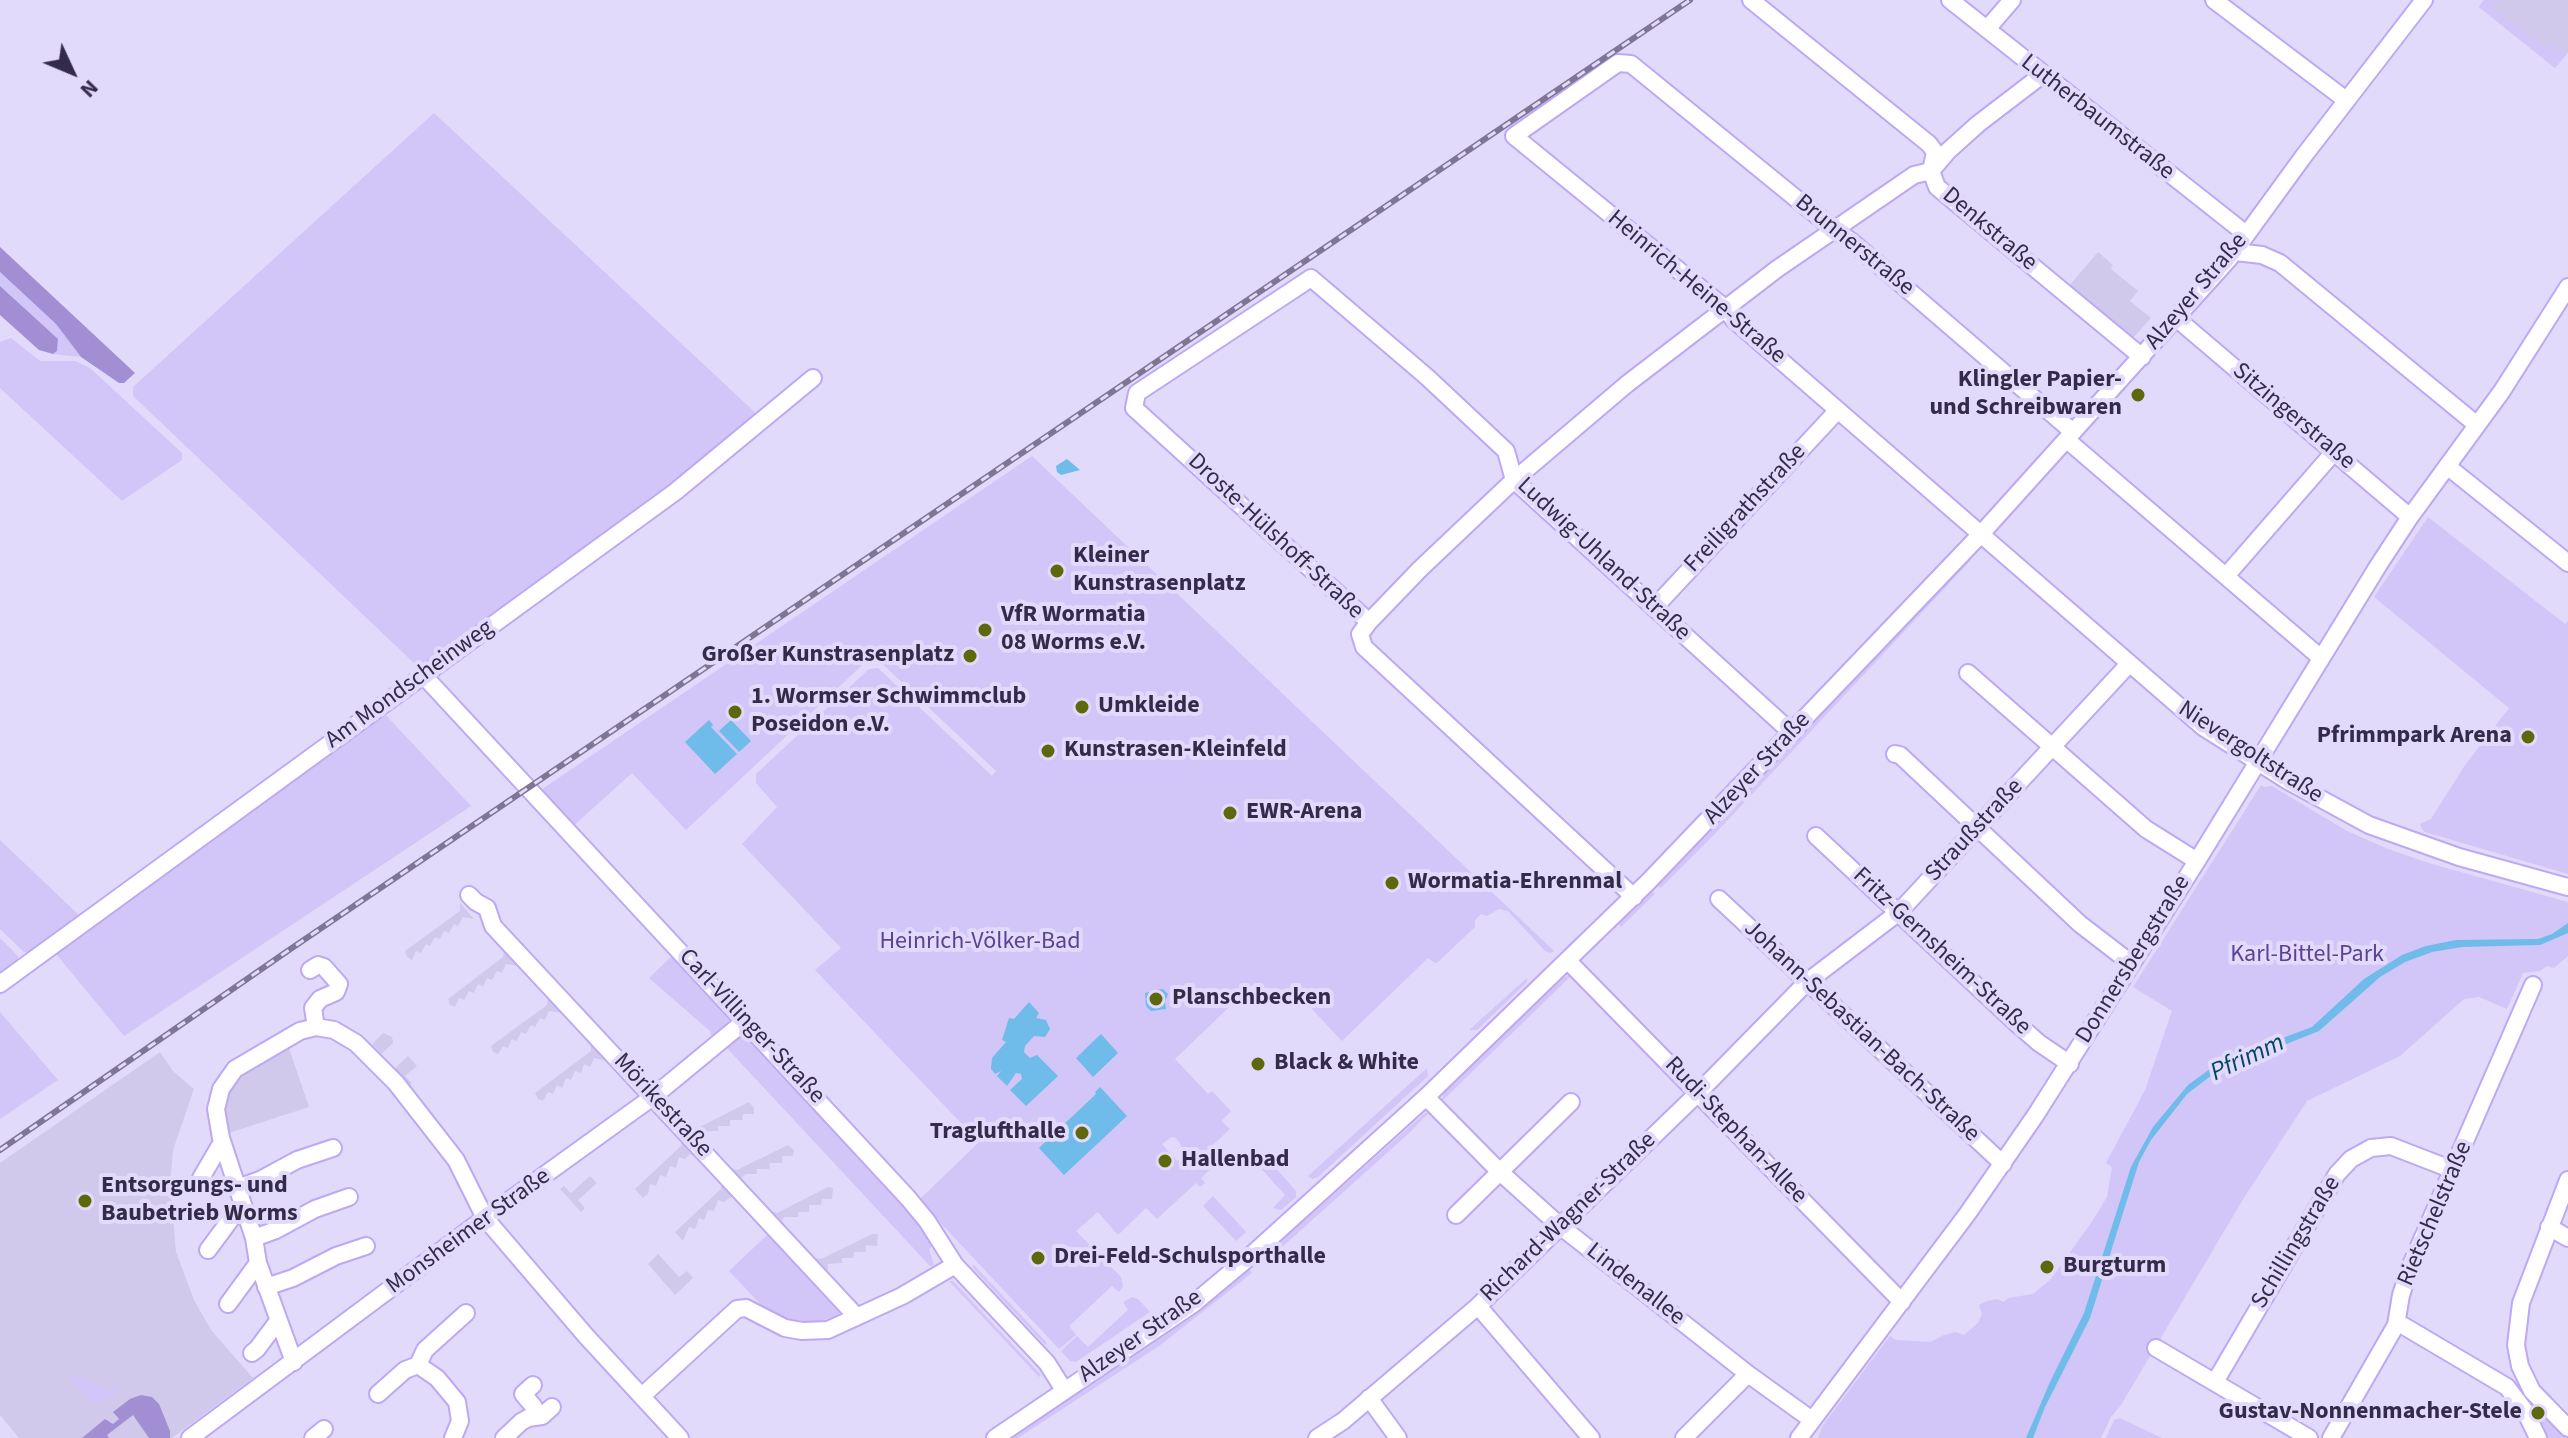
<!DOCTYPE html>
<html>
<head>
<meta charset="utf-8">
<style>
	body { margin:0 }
	#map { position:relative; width:2568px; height:1438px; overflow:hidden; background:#e2dafa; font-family:"Source Sans 3",sans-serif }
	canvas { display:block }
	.north { position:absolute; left:32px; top:32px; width:80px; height:80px; -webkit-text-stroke:6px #e2dafa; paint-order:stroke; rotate:134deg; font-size:22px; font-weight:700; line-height:32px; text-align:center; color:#342b4a }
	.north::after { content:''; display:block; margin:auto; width:28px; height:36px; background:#342b4a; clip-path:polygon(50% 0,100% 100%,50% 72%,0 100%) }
</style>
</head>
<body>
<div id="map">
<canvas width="2568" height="1438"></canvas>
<div class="north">N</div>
</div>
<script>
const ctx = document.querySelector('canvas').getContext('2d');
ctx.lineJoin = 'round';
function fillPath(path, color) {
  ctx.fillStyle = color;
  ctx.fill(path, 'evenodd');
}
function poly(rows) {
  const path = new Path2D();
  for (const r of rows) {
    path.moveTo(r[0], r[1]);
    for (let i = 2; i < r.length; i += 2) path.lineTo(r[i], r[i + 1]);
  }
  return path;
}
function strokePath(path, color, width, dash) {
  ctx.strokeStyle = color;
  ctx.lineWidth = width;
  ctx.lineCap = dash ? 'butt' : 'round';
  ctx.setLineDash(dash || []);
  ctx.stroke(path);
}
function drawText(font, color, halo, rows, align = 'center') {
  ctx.font = font + ' "Source Sans 3",sans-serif';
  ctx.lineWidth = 8;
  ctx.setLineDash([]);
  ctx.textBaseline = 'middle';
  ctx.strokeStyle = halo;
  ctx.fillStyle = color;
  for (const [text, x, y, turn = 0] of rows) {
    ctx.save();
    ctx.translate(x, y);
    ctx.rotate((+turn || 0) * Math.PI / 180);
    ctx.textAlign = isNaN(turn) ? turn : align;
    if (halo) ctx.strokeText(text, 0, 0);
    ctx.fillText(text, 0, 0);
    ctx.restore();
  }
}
fillPath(poly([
	[2484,0,2568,0,2568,52,2555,68,2479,7],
	[2098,252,2113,265,2111,269,2138,291,2130,301,2151,318,2133,338,2069,286],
	[460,903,474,919,463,917,458,926,454,924,449,933,444,931,440,939,435,937,430,946,426,944,421,953,416,951,412,960,407,957,405,951,460,911],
	[504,950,519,966,506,964,502,973,497,971,492,980,487,978,483,987,478,984,474,993,469,991,464,1000,459,998,455,1007,450,1005,448,999,503,957],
	[548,997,563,1013,549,1011,545,1020,540,1018,535,1027,531,1025,526,1034,521,1032,517,1041,512,1039,508,1048,503,1046,498,1054,493,1052,491,1046,547,1005],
	[383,1033,392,1037,393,1043,381,1054,372,1044],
	[591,1044,607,1061,594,1058,590,1067,584,1064,581,1073,575,1071,571,1080,566,1078,562,1088,557,1085,553,1094,548,1092,543,1101,538,1099,535,1093,591,1051],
	[289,1048,309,1107,229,1133,224,1111,230,1089,246,1073],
	[160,1052,173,1071,194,1089,173,1150,170,1184,176,1252,194,1300,211,1330,253,1378,172,1438,19,1438,0,1415,0,1163],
	[408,1056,417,1066,405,1076,412,1083,406,1088,391,1072],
	[749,1102,754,1108,754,1114,743,1114,742,1120,730,1120,730,1126,718,1126,718,1131,706,1131,702,1135,703,1138,692,1127,698,1128],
	[681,1140,696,1156,690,1154,685,1159,679,1157,676,1168,670,1166,666,1177,660,1175,656,1186,650,1184,648,1194,643,1198,635,1189,681,1146],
	[788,1145,794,1150,793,1156,782,1156,782,1163,770,1163,769,1169,757,1169,757,1174,746,1174,742,1177,742,1180,731,1168,737,1170],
	[590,1176,597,1183,578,1200,585,1208,581,1212,560,1189,564,1186,571,1193],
	[721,1183,735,1198,731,1197,724,1202,718,1200,714,1211,708,1210,704,1220,699,1218,695,1229,689,1227,683,1241,675,1232,721,1189],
	[828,1187,833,1188,832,1199,822,1199,821,1205,809,1205,809,1212,798,1212,798,1217,785,1217,782,1220,784,1225,771,1211,777,1213],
	[872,1234,878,1234,877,1246,866,1245,866,1252,854,1252,853,1258,842,1258,842,1263,828,1264,828,1271,815,1258,821,1259],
	[658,1254,679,1277,687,1271,693,1278,675,1295,648,1264]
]), '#d1c9eb');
fillPath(poly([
	[2484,0,2499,0,2493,9,2502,16,2506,10,2508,11,2504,18,2516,27,2521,21,2524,23,2519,29,2532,38,2536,32,2539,34,2535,40,2547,49,2551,43,2566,55,2555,68,2479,7],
	[434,113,760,417,699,469,431,665,416,665,133,396,133,387],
	[0,272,56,324,81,357,53,354,57,351,58,340,0,286],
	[11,338,40,361,75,361,90,368,182,453,182,460,122,501,0,388,0,342],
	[1032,456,1554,951,1550,953,1545,951,1508,911,1499,909,1487,916,1481,914,1475,920,1475,927,1439,961,1435,963,1428,958,1342,1041,1295,991,1251,986,1175,1059,1208,1094,1212,1091,1231,1111,1221,1121,1230,1129,1202,1155,1213,1167,1201,1178,1205,1183,1200,1187,1196,1183,1157,1219,1146,1208,1118,1235,1098,1212,1076,1231,1121,1277,1123,1286,1119,1292,1112,1286,1069,1326,1076,1335,1059,1349,919,1200,979,1142,815,970,841,948,742,844,777,807,756,783,756,774,869,669,878,668,992,776,996,771,873,655,686,830,632,773,571,828,538,792],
	[1171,1137,1176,1138,1181,1145,1180,1152,1183,1156,1177,1161,1162,1144],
	[2428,517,2565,624,2568,621,2568,874,2425,832,2422,829,2420,824,2431,819,2465,765,2509,708,2374,597],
	[1968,558,1971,560,1712,837,1661,888,1656,885],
	[382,711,471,806,124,1036,56,954,60,944],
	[2261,785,2264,787,2272,786,2347,831,2388,849,2432,864,2568,902,2568,956,2554,968,2547,966,2540,971,2523,973,2507,1009,2479,997,2464,999,2400,1056,2307,1101,2245,1196,2121,1405,2111,1417,2101,1438,1818,1438,1823,1425,1890,1336,1896,1340,1930,1342,1944,1335,1956,1332,1964,1335,1978,1323,1982,1314,1979,1305,1987,1301,1997,1299,2004,1302,2008,1298,2033,1294,2051,1279,2093,1220,2107,1197,2112,1167,2106,1163,2145,1090,2172,1011,2133,987],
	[0,840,82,918,35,952,24,952,0,929],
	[1651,890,1655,894,1621,927,1618,923],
	[0,938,18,956,18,964,0,977],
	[675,953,733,1017,733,1023,710,1043,712,1037,710,1031,649,978],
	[1568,976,1571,976,1441,1102,1444,1093,1562,978],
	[1527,978,1527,982,1477,1030,1469,1030],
	[0,1012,58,1080,0,1119],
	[746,1035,771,1057,928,1233,933,1245,929,1249,934,1265,930,1266,725,1046,738,1036],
	[1427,1068,1428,1076,1318,1177,1312,1179,1308,1176],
	[1425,1113,1429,1113,1407,1135,1281,1248,1278,1244],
	[1257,1147,1296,1191,1296,1197,1281,1210,1273,1208,1285,1195,1248,1154,1252,1148],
	[1213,1196,1246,1232,1236,1241,1203,1206],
	[768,1234,840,1311,837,1317,808,1323,780,1317,765,1309,729,1271],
	[974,1265,1047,1343,1045,1345,972,1267],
	[1249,1269,1252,1273,1159,1346,1018,1438,1008,1438,1156,1341],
	[949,1281,953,1281,1041,1375,1039,1377],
	[1132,1297,1138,1299,1150,1312,1076,1362,1070,1361,1061,1351,1077,1336,1088,1347,1128,1310,1123,1302],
	[74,1375,76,1378,87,1379,89,1383,100,1384,101,1388,106,1387,108,1390,123,1387,102,1403,94,1404,68,1377],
	[2540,1409,2564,1434,2565,1438,2544,1438,2534,1412],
	[2120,1418,2162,1438,2106,1438,2114,1420]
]), '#d2c5f7');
fillPath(poly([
	[0,247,135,373,124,383,119,383,81,357,56,324,0,272],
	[0,286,58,339,57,351,53,354,39,350,0,315],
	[141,1395,152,1397,159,1404,170,1431,170,1438,149,1438,133,1415,107,1435,109,1438,82,1438,105,1419,113,1424,119,1419,113,1412,130,1399]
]), '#a28ed3');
fillPath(poly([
	[1067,459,1080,470,1061,475,1057,472,1056,466],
	[709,720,713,725,711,727,737,754,715,774,685,742],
	[731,720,751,741,739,752,719,731],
	[2568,923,2568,933,2540,945,2462,947,2432,952,2405,962,2380,977,2319,1031,2216,1072,2187,1094,2151,1140,2139,1162,2090,1318,2045,1407,2033,1438,2026,1438,2050,1382,2084,1313,2131,1167,2153,1127,2188,1085,2221,1061,2312,1027,2364,979,2402,955,2426,946,2456,940,2538,939,2552,934],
	[1163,989,1168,994,1165,1002,1166,1009,1151,1011,1146,1006,1145,993,1149,992,1154,996,1156,990],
	[1029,1002,1039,1013,1036,1018,1046,1020,1050,1029,1045,1037,1034,1036,1025,1046,1024,1052,1030,1058,1037,1055,1058,1076,1026,1106,1010,1090,1022,1079,1021,1074,1016,1073,1007,1086,997,1076,1001,1071,995,1074,991,1069,992,1058,1006,1042,1002,1040,1009,1018,1014,1019],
	[1101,1034,1118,1053,1093,1077,1076,1058],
	[1100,1087,1127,1116,1064,1175,1039,1148,1096,1094,1095,1092]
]), '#6fbbe9');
const minor = poly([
	[1751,0,1929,144,1935,152,1931,171,1937,187,2142,357],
	[1950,0,2246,234],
	[2214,0,2346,100],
	[1987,29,2012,0],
	[2235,252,2262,255,2280,263,2477,425],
	[2176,318,2410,517],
	[2073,432,1851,241,1836,231,1631,64,1618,63,1514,136,1726,309,1734,320,2203,727,2288,781,2369,825,2459,857,2568,887],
	[2067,440,2321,658],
	[2447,466,2568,563],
	[2226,576,2334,452],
	[1654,608,1838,410],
	[1369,622,1420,569,1514,480,1627,384,1777,269,1914,175,1931,171,1948,151,1978,124,2042,75],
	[1968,673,2146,829,2197,861],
	[424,676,908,1198,927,1221,955,1265,1047,1363,1064,1390],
	[1895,754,1900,755,2080,924,2132,964],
	[1816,836,2015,1022,2039,1043,2070,1064],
	[469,895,476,902,487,908,493,926,857,1317],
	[1634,897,1364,647,1360,634,1369,622,1134,408,1137,393,1311,278,1427,377,1506,451,1514,480,1792,733],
	[1719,899,2003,1164],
	[1568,961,1902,1302],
	[310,970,318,965,324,967,339,984,336,992,320,999,313,1008,316,1027],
	[0,984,675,492,813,378],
	[1426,1097,1500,1172,1560,1226,1748,1374,1812,1420],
	[201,1178,222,1142],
	[2568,1180,2521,1303,2516,1345,2520,1366,2532,1391,2568,1428],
	[237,1188,260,1180,297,1160,333,1148],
	[1456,1215,1571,1102],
	[2549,1227,2568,1238],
	[254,1238,276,1230,315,1209,349,1197],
	[208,1250,242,1204],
	[266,1287,293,1278,336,1256,366,1246],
	[228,1304,258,1263],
	[1478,1306,1591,1438],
	[2397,1322,2507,1387,2525,1411,2538,1438],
	[2156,1348,2309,1438],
	[252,1353,257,1349,278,1321],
	[294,1362,258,1263,254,1238,221,1138,216,1109,221,1089,235,1069,300,1031,316,1027,334,1030,356,1043,396,1083,456,1160,485,1218,586,1336,680,1438],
	[418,1365,437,1378,457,1402,460,1421,453,1438],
	[2215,1382,2337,1174,2351,1159,2371,1148,2391,1146,2453,1170],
	[533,1385,523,1394,534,1407,534,1417],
	[378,1394,405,1370,418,1365,425,1350,466,1313],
	[642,1396,737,1309,746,1308,785,1328,802,1331,828,1330,902,1296,955,1265],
	[1369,1398,1398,1438],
	[190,1438,485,1218,654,1096,745,1021],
	[313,1438,324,1429],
	[504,1438,521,1422,528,1418,542,1416,552,1407],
	[995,1438,1193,1304,1247,1259,1426,1097,1648,882,1981,534,2228,260,2303,157,2424,0],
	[1317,1438,1343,1421,1478,1306,1698,1093,1807,982,1899,912,2129,664],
	[1684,1438,1748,1374],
	[1799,1438,1968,1213,2035,1116,2197,861,2378,566,2410,517,2502,391,2568,287],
	[2331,1438,2396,1325,2401,1295,2411,1265,2533,985]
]);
strokePath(minor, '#bea8f4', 20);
strokePath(minor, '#fff', 16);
const rail = poly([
	[0,1150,289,950,1690,0]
]);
strokePath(rail, '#7f7695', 6);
strokePath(rail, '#e2dafa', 3, [9]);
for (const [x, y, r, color] of [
	[2138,395,8,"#5d680c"],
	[1057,571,8,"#5d680c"],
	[985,630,8,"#5d680c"],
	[970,656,8,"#5d680c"],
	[1082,707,8,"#5d680c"],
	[735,712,8,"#5d680c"],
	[2528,737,8,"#5d680c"],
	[1048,751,8,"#5d680c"],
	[1230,813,8,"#5d680c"],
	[1392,883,8,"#5d680c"],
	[1156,999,8,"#5d680c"],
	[1258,1064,8,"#5d680c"],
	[1082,1133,8,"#5d680c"],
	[1165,1161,8,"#5d680c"],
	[85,1201,8,"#5d680c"],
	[1038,1258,8,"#5d680c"],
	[2047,1267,8,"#5d680c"],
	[2538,1413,8,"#5d680c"]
]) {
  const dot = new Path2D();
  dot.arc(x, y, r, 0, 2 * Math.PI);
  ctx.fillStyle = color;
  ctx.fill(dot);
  strokePath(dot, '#e2dafa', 3);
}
drawText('24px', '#342b4a', '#e2dafa', [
	["Lutherbaumstraße",2097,118,38],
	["Denkstraße",1989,230,40],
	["Brunnerstraße",1854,246,39],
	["Heinrich-Heine-Straße",1696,288,40],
	["Alzeyer Straße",2197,292,-50],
	["Sitzingerstraße",2293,417,40],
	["Freiligrathstraße",1746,509,-47],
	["Droste-Hülshoff-Straße",1275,537,43],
	["Ludwig-Uhland-Straße",1603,560,43],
	["Am Mondscheinweg",410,685,-36],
	["Nievergoltstraße",2250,753,33],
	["Alzeyer Straße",1758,769,-47],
	["Straußstraße",1975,831,-47],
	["Fritz-Gernsheim-Straße",1941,952,43],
	["Donnersbergstraße",2134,960,-58],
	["Carl-Villinger-Straße",751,1027,47],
	["Johann-Sebastian-Bach-Straße",1861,1032,43],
	["Mörikestraße",662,1106,47],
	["Rudi-Stephan-Allee",1735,1131,46],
	["Rietschelstraße",2436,1214,-67],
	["Richard-Wagner-Straße",1569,1218,-44],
	["Monsheimer Straße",469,1232,-36],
	["Schillingstraße",2297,1243,-59],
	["Lindenallee",1635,1285,38],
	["Alzeyer Straße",1141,1337,-35]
]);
drawText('bold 24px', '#342b4a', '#e2dafa', [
	["Klingler Papier-",2122,381,"right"],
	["und Schreibwaren",2122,409,"right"],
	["Kleiner",1073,557],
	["Kunstrasenplatz",1073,585],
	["VfR Wormatia",1001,616],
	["08 Worms e.V.",1001,644],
	["Großer Kunstrasenplatz",954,656,"right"],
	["1. Wormser Schwimmclub",751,698],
	["Poseidon e.V.",751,726],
	["Umkleide",1098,707],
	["Pfrimmpark Arena",2512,737,"right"],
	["Kunstrasen-Kleinfeld",1064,751],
	["EWR-Arena",1246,813],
	["Wormatia-Ehrenmal",1408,883],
	["Planschbecken",1172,999],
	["Black & White",1274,1064],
	["Traglufthalle",1066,1133,"right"],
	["Hallenbad",1181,1161],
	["Entsorgungs- und",101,1187],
	["Baubetrieb Worms",101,1215],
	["Drei-Feld-Schulsporthalle",1054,1258],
	["Burgturm",2063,1267],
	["Gustav-Nonnenmacher-Stele",2522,1413,"right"]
], 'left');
drawText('24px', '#5d4193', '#e2dafa', [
	["Heinrich-Völker-Bad",980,943],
	["Karl-Bittel-Park",2307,956]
]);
drawText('italic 26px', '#054564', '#e2dafa', [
	["Pfrimm",2248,1059,-25]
]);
</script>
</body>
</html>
